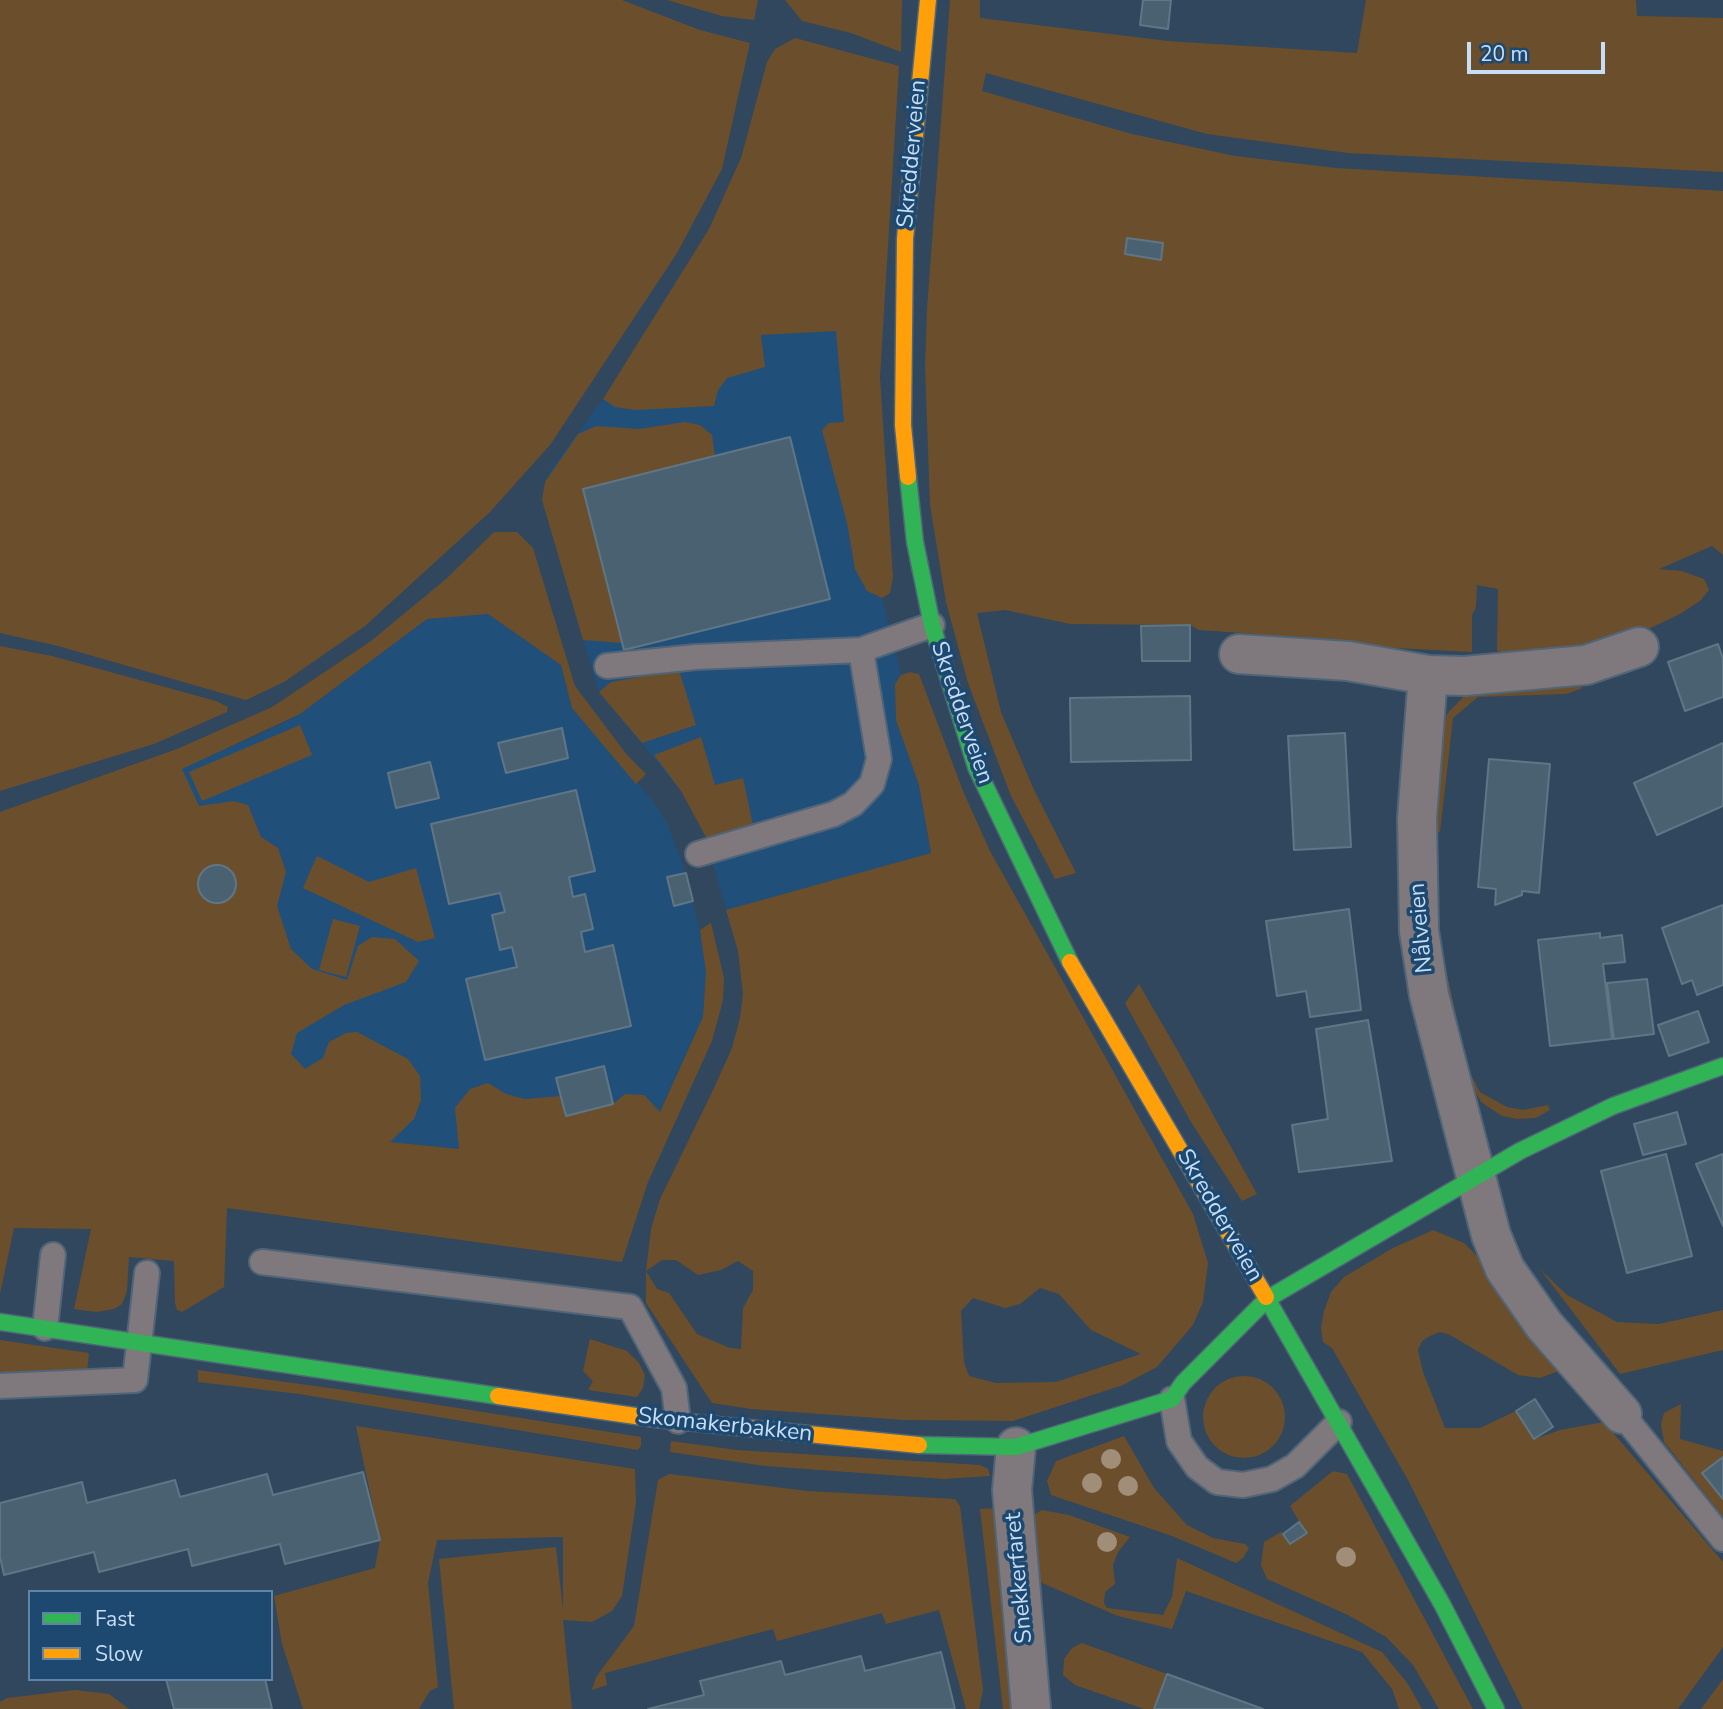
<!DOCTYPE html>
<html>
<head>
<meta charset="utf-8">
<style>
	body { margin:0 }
	#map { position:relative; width:1723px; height:1709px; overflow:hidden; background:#30475d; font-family:"Nunito Sans",sans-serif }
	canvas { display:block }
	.legend { position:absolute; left:28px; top:1590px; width:245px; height:91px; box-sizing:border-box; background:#1d4870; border:2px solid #6184a6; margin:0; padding:9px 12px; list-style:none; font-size:21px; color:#c7def7 }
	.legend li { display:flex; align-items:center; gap:14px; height:35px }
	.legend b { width:35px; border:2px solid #6184a6 }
	.scale { position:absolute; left:1467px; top:42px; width:138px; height:32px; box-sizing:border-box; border:4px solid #c7def7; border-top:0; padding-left:9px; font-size:21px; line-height:24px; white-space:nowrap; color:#c7def7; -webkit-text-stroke:5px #1d4870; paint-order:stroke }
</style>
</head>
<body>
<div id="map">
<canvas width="1723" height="1709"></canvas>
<ul class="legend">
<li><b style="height:9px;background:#30b455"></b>Fast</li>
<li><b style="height:9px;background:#ff9f0a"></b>Slow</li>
</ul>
<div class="scale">20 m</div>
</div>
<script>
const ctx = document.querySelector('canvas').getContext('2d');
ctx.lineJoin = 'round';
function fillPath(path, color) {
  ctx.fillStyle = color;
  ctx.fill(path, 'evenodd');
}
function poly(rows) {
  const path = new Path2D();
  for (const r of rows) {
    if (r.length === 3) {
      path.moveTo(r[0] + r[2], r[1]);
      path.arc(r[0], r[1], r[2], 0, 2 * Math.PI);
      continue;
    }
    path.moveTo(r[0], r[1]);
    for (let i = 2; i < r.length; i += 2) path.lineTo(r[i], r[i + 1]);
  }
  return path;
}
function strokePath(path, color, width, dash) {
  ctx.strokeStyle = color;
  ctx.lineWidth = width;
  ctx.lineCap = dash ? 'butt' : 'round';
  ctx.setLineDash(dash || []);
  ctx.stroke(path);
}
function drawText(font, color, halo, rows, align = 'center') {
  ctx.font = font + ' "Nunito Sans",sans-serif';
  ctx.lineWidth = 7;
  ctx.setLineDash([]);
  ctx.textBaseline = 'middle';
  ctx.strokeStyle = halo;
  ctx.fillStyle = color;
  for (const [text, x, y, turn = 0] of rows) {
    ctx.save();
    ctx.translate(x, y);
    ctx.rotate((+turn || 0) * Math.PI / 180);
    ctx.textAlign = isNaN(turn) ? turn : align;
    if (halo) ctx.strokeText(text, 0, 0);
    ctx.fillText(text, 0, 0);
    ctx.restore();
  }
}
fillPath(poly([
	[655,320,760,335,837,330,844,422,847,523,855,568,867,590,882,598,901,675,895,684,896,720,919,785,931,854,726,910,705,834,681,791,599,692,542,500,545,482,552,468,603,399],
	[488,613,561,665,572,708,653,801,668,825,686,873,704,948,706,972,703,1017,653,1126,459,1149,370,1140,0,828,182,768,267,731,300,714,427,619]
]), '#204f7a');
fillPath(poly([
	[0,0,622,0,700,30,750,43,722,169,677,253,550,445,490,512,365,626,284,682,246,700,58,646,0,633],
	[667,0,758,0,754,20,722,16],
	[785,0,902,0,901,52,851,33,802,21],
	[950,0,980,0,980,18,1168,41,1357,53,1366,0,1636,0,1637,16,1723,18,1723,172,1348,153,1207,134,986,73,982,91,1132,134,1235,156,1336,168,1723,191,1723,555,1712,546,1659,569,1682,571,1704,579,1709,590,1700,601,1680,614,1638,634,1605,645,1525,657,1497,651,1498,589,1477,585,1476,607,1472,615,1472,652,1300,643,1257,634,1199,630,1190,625,1070,624,1005,610,977,613,1001,712,1034,790,1076,873,1055,879,1011,796,968,683,946,602,930,505,925,367,927,309],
	[1128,238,1163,244,1161,259,1125,254],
	[795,38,899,66,880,377,893,577,890,593,882,598,867,591,855,569,847,523,822,430,829,423,844,422,836,331,761,335,765,367,727,378,718,390,714,406,635,410,615,407,603,399,709,229,741,158,767,62,775,49],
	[685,422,700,425,712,435,715,456,583,489,622,643,583,640,542,500,545,482,578,434,596,426,639,429],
	[494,532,517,532,533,548,575,686,627,755,646,774,636,784,572,708,561,665,488,614,427,619,300,714,182,769,199,806,234,801,248,805,261,837,278,848,286,872,277,906,291,949,312,969,347,980,358,946,372,937,395,939,419,961,406,982,344,1005,297,1033,291,1054,305,1069,323,1058,329,1042,346,1033,357,1032,408,1059,420,1076,421,1100,414,1119,390,1142,459,1149,455,1108,470,1089,488,1083,506,1094,525,1099,561,1096,613,1104,625,1094,644,1095,660,1112,703,1017,706,972,700,930,711,923,724,978,723,1000,712,1041,648,1182,622,1262,227,1208,224,1287,182,1312,177,1310,175,1303,174,1261,129,1257,127,1291,122,1304,114,1309,96,1312,74,1309,91,1229,14,1228,0,1294,0,812,177,749,272,707,371,641,446,579],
	[0,646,52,656,216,701,228,707,227,712,154,744,0,791],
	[679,670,696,725,642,743,599,692,611,682],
	[910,672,919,674,963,791,990,851,1193,1214,1208,1263,1203,1302,1193,1325,1157,1367,1123,1385,1013,1421,905,1420,751,1409,712,1403,646,1303,646,1271,651,1229,660,1199,714,1088,732,1048,740,1018,743,994,738,951,726,910,931,853,919,785,896,720,895,684,901,675],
	[662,1260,676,1260,698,1275,721,1270,738,1261,753,1271,753,1290,743,1308,741,1349,730,1348,697,1334,669,1293,657,1289,646,1271],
	[1040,1288,1059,1294,1091,1330,1141,1354,1056,1382,996,1383,969,1376,964,1362,961,1311,973,1298,1005,1308,1020,1304],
	[1576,683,1583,688,1566,694,1478,697,1453,718,1440,832,1436,832,1436,794,1443,730,1447,714,1467,693],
	[300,725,312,755,202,801,189,772],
	[701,737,715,785,743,778,753,825,707,839,681,791,654,755],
	[317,856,369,882,416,868,435,938,418,942,303,888],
	[333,919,360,926,346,977,319,970],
	[1443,956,1468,1069,1480,1092,1507,1107,1523,1110,1548,1105,1550,1110,1536,1118,1517,1119,1502,1116,1481,1102,1470,1082,1440,963],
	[1139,984,1179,1053,1257,1194,1242,1201,1191,1122,1125,1003],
	[1433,1230,1464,1243,1476,1255,1561,1370,1540,1378,1518,1375,1450,1335,1440,1332,1430,1336,1422,1341,1418,1350,1423,1372,1445,1428,1480,1428,1516,1411,1535,1439,1560,1430,1604,1422,1723,1562,1723,1647,1678,1709,1523,1709,1408,1480,1332,1348,1323,1342,1321,1328,1324,1311,1331,1292,1344,1277,1393,1248],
	[1540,1269,1567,1295,1617,1322,1659,1324,1723,1310,1723,1350,1620,1374],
	[590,1339,627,1351,639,1363,645,1375,643,1388,637,1397,588,1390,593,1381,583,1371],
	[0,1340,89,1353,87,1373,0,1375],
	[198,1370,344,1390,641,1437,641,1446,638,1450,299,1394,198,1382],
	[1244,1417,41],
	[1681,1404,1680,1439,1723,1451,1723,1457,1702,1474,1723,1499,1723,1517,1664,1442,1661,1424,1664,1413],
	[356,1426,635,1469,636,1502,622,1596,612,1611,592,1622,563,1620,572,1709,454,1709,439,1559,556,1547,563,1610,563,1537,437,1540,428,1583,438,1687,430,1691,419,1709,303,1709,282,1644,274,1596,375,1568,380,1540],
	[1124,1436,1154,1488,1187,1525,1213,1538,1245,1544,1249,1548,1243,1558,1236,1563,1172,1536,1051,1495,1047,1481,1056,1461],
	[671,1441,737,1450,980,1465,988,1469,990,1476,944,1479,765,1466,670,1452],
	[1333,1471,1347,1474,1473,1709,1439,1709,1413,1665,1386,1637,1348,1615,1267,1579,1261,1565,1264,1542,1281,1532,1290,1544,1306,1533,1290,1506],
	[669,1474,808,1491,955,1499,960,1506,983,1690,979,1709,966,1709,939,1610,886,1624,882,1613,777,1641,773,1629,605,1673,607,1685,592,1690,596,1677,634,1626,658,1480],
	[996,1508,1018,1709,1003,1709,980,1509],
	[1042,1510,1069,1515,1130,1537,1118,1552,1113,1565,1115,1584,1105,1592,1104,1603,1107,1608,1163,1615,1172,1597,1177,1558,1382,1652,1408,1684,1422,1709,1399,1709,1392,1689,1362,1652,1186,1591,1172,1629,1118,1616,1042,1583,1036,1576,1031,1523,1035,1514],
	[1082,1643,1167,1674,1154,1709,1144,1709,1075,1685,1063,1675,1064,1659,1072,1648],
	[1723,1679,1723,1709,1701,1709],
	[75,1690,109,1694,129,1709,0,1709,0,1702,7,1698]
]), '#6b4f2c');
const building = poly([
	[1143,0,1171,0,1168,29,1140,25,1143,0],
	[1127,238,1163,243,1161,260,1125,254,1127,238],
	[790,437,830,599,624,650,583,489,790,437],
	[1190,625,1190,661,1142,661,1141,626,1190,625],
	[1718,644,1723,659,1723,697,1685,711,1668,662,1718,644],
	[1190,696,1191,760,1071,762,1070,698,1190,696],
	[562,728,568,758,506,773,498,743,562,728],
	[1345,733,1351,847,1294,850,1288,736,1345,733],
	[1723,743,1723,806,1657,835,1634,783,1723,743],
	[1489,759,1550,764,1539,893,1522,891,1522,895,1495,905,1496,889,1478,887,1489,759],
	[430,762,439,798,396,808,388,773,430,762],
	[576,790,595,871,569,877,573,897,585,894,593,929,581,932,585,952,613,945,631,1026,485,1060,466,979,517,967,512,947,500,950,492,915,505,912,500,893,449,904,431,824,576,790],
	[217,884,19],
	[686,873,693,901,674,906,667,877,686,873],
	[1723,905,1723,985,1697,995,1692,980,1682,984,1662,928,1723,905],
	[1349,909,1361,1010,1310,1017,1306,991,1277,996,1266,921,1349,909],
	[1600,933,1600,938,1622,935,1625,962,1603,964,1612,1039,1550,1046,1538,940,1600,933],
	[1647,979,1654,1034,1614,1039,1607,983,1647,979],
	[1698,1011,1709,1042,1669,1056,1658,1025,1698,1011],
	[1368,1020,1392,1161,1299,1172,1292,1125,1328,1119,1316,1029,1368,1020],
	[604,1066,613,1104,566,1116,556,1078,604,1066],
	[1677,1112,1686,1144,1643,1155,1634,1124,1677,1112],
	[1666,1154,1692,1256,1627,1273,1601,1171,1666,1154],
	[1723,1154,1723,1226,1696,1164,1723,1154],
	[1535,1399,1553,1427,1534,1439,1516,1411,1535,1399],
	[1723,1457,1723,1499,1702,1473,1723,1457],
	[363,1472,380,1540,285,1564,280,1544,192,1566,188,1549,99,1572,94,1552,4,1575,0,1557,0,1503,82,1482,87,1503,175,1480,180,1497,267,1474,273,1495,363,1472],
	[1299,1522,1307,1533,1290,1544,1283,1534,1299,1522],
	[941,1652,955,1709,648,1709,704,1695,700,1681,781,1661,785,1675,861,1656,865,1671,941,1652],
	[1167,1674,1263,1709,1154,1709,1167,1674],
	[166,1679,265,1679,272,1709,174,1709,166,1679]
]);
fillPath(building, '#496171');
strokePath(building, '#5f7686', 2);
const lane = poly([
	[607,666,696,657,861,650,932,625],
	[698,854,834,814,853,804,872,784,879,759,861,650],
	[262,1262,630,1307,674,1388,678,1421],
	[45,1328,53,1255],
	[0,1386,135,1380,147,1273],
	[1172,1399,1179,1441,1197,1467,1217,1482,1243,1485,1272,1479,1295,1466,1339,1422],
	[1622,1414,1723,1539]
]);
const street = poly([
	[1239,654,1348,661,1428,675,1465,676,1586,665,1639,647],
	[1428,675,1417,818,1419,931,1429,995,1491,1235,1505,1269,1544,1325,1622,1414],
	[1016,1447,1012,1490,1031,1709]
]);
const fast = poly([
	[908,477,915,542,932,625,976,767,1070,962],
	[1266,1297,1442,1604,1496,1709],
	[0,1322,498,1396],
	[919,1445,1016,1447,1172,1399,1183,1383,1267,1299,1520,1151,1613,1106,1723,1066]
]);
const slow = poly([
	[908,477,903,425,905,239,928,0],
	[1070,962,1266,1297],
	[498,1396,656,1419,919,1445]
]);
strokePath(lane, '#516579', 28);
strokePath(street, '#516579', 42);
strokePath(fast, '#516579', 19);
strokePath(slow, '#516579', 19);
strokePath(lane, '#7f797d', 24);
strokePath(street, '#7f797d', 38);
strokePath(fast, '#30b455', 16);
strokePath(slow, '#ff9f0a', 16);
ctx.fillStyle = '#a08e79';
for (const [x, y] of [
	[1111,1459],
	[1092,1483],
	[1128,1486],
	[1107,1542],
	[1346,1557]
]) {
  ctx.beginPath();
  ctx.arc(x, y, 10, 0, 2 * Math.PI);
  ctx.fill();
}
drawText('23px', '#c7def7', '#1d4870', [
	["Skredderveien",913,154,-85],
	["Skredderveien",961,713,71],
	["Nålveien",1422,928,-95],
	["Skredderveien",1219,1216,60],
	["Skomakerbakken",725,1426,6],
	["Snekkerfaret",1020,1578,-95]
]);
</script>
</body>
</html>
